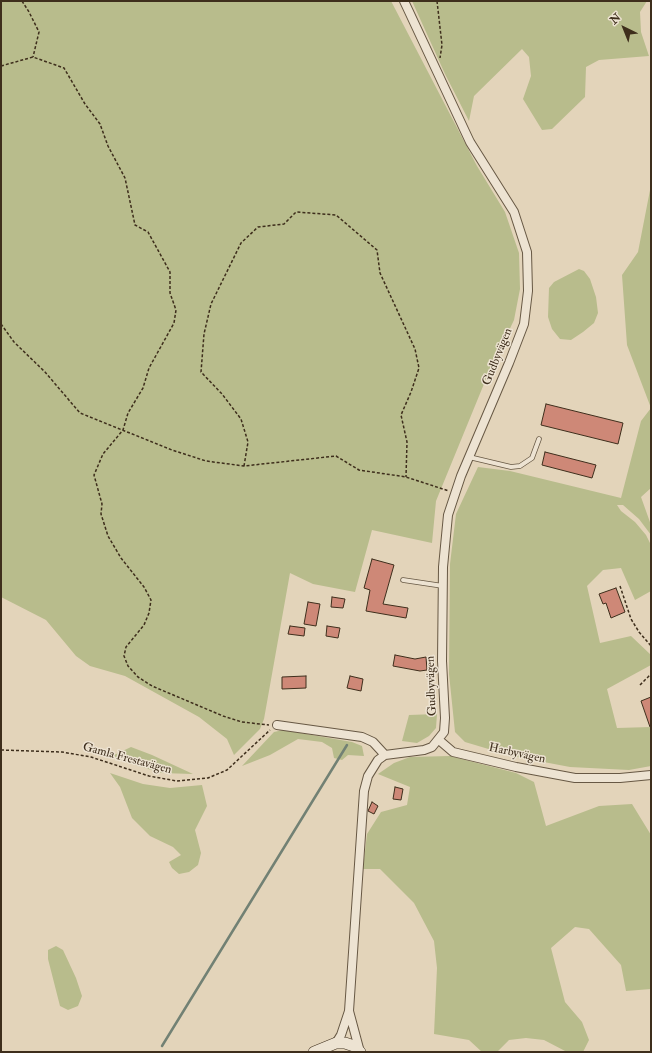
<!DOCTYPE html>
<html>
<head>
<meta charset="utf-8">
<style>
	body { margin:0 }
	#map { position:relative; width:652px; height:1053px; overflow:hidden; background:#e3d4ba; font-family:"IM FELL Double Pica",serif }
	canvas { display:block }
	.frame { position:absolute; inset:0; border:2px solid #3e2e1c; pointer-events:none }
	.north { position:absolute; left:604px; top:8px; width:40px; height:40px; -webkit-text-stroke:3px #ede3d2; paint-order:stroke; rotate:317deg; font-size:11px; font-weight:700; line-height:16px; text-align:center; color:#3e2e1c }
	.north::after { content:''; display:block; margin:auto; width:14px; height:18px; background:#3e2e1c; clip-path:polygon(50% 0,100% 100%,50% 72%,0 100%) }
</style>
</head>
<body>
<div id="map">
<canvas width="652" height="1053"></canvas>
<div class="frame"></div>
<div class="north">N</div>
</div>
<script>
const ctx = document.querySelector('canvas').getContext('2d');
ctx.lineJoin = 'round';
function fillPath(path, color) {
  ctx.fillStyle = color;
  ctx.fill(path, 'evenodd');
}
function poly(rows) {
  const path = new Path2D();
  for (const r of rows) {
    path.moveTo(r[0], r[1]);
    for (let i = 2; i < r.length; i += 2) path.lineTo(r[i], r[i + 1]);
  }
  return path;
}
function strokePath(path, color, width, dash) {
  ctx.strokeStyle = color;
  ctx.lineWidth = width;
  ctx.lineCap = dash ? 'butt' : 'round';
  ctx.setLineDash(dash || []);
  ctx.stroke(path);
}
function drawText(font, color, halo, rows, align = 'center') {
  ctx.font = font + ' "IM FELL Double Pica",serif';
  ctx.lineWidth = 3;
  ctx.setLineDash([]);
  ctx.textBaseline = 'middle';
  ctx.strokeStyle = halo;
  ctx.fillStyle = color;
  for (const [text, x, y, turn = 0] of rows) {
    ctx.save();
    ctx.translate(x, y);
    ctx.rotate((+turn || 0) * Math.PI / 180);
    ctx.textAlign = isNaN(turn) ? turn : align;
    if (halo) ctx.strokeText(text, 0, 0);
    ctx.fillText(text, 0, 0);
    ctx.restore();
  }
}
fillPath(poly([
	[1,1,391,1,477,166,505,212,519,253,520,289,514,320,486,379,436,501,432,543,372,530,355,592,313,584,290,573,264,719,260,729,234,755,227,739,199,717,125,676,90,666,76,656,46,620,1,597],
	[412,1,647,1,640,12,641,32,649,56,599,60,586,67,585,97,552,129,542,130,523,99,531,76,529,57,522,49,474,96,469,121,445,74],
	[651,185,651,488,641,497,651,525,651,535,639,519,623,505,617,505,621,511,635,522,646,535,651,545,651,591,635,600,621,568,603,570,587,586,600,643,631,636,651,655,651,665,607,689,617,728,651,727,651,766,629,770,570,767,512,756,465,742,455,732,449,674,450,564,456,514,478,467,510,471,621,498,641,421,651,408,627,345,622,275,638,252],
	[579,269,584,271,590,279,596,297,598,313,594,323,583,332,571,340,560,339,552,329,548,317,549,288,554,282],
	[437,714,436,728,429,736,417,743,402,741,409,715],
	[283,730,352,742,362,746,364,756,348,755,342,760,334,758,332,748,322,742,298,739,270,755,242,766,274,732],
	[131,747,152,755,193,774,161,773,110,757],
	[450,756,516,773,534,782,546,826,599,806,632,804,651,835,651,989,626,991,621,965,589,929,575,927,551,948,565,1002,582,1022,589,1040,583,1052,567,1052,544,1040,526,1038,509,1040,497,1052,482,1052,469,1040,434,1034,437,968,434,941,414,903,380,869,363,869,367,834,381,812,407,805,410,787,378,774,394,763,410,757],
	[110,773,143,784,170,788,202,785,207,806,195,830,201,853,198,865,189,872,179,874,172,868,169,862,181,855,173,847,150,836,132,818,120,787],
	[56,946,63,950,76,978,82,996,78,1006,68,1010,60,1006,48,959,48,950]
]), '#b8bc8c');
strokePath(poly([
	[162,1046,347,745]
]), '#728174', 2.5);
const building = poly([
	[546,404,623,423,618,444,541,425,546,404],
	[545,452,596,465,592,478,542,465,545,452],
	[372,559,394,565,383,604,408,608,406,618,366,611,370,590,364,588,372,559],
	[616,588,625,612,611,618,606,603,603,604,599,594,616,588],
	[332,597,345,599,343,608,331,607,332,597],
	[308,602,320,604,316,626,304,624,308,602],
	[290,626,305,628,304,636,288,634,290,626],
	[327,626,340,628,338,638,326,636,327,626],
	[395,655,415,659,426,657,427,670,420,671,393,666,395,655],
	[306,676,306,688,282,689,282,677,306,676],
	[350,676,363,679,361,691,347,688,350,676],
	[651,697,651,727,650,727,641,701,651,697],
	[395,787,403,789,401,800,393,799,395,787],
	[372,802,378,806,374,814,368,811,372,802]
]);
fillPath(building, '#ce8877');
strokePath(building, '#3e2e1c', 1);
const lane = poly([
	[469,457,511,467,520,466,532,458,539,439],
	[403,580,443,586]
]);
const street = poly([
	[277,725,362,737,373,742,385,755],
	[439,740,453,752,516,767,575,778,620,778,651,775],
	[349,1011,360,1052],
	[336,1043,341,1035,349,1011,364,791,368,776,378,760,385,755,424,750,432,747,444,732,445,718,442,661,443,567,448,515,461,476,509,363,524,324,528,291,527,252,514,212,470,142,404,1]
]);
const secondary = poly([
	[314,1052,336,1043,345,1043,354,1046,360,1052]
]);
strokePath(lane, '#675844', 5.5);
strokePath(street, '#675844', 10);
strokePath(secondary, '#3e2e1c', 12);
strokePath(poly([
	[22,1,29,12,39,32,33,57],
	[437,1,442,45,440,58],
	[1,66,33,57,64,68,85,104,100,124,108,146,125,178,135,225,148,232,170,272,170,293,176,310,174,323,149,368,143,388,128,413,123,430,103,454,94,475,102,504,101,514,108,536,121,558,144,587,151,600,149,613,144,625,126,647,124,656,128,666,138,677,152,686,223,716,242,722,269,725],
	[1,324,14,342,45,372,80,413,172,450,206,461,244,466,336,456,359,470,406,477,449,491],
	[244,466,248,442,241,419,222,394,201,372,204,334,211,304,241,243,258,227,284,224,296,212,336,215,377,250,380,273,415,349,419,368,411,392,401,415,407,442,406,477],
	[620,586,631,619,639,632,651,646],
	[640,685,651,674],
	[1,750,62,752,91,757,149,776,177,781,208,778,227,770,270,730]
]), '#3e2e1c', 1.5, [3, 2]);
strokePath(lane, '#ede3d2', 4);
strokePath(street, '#ede3d2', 8);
strokePath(secondary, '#ede3d2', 11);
drawText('12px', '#3e2e1c', '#ede3d2', [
	["Gudbyvägen",498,357,-68],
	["Gudbyvägen",432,686,-92],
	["Harbyvägen",517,754,12],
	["Gamla Frestavägen",127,759,15]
]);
</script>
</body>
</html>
